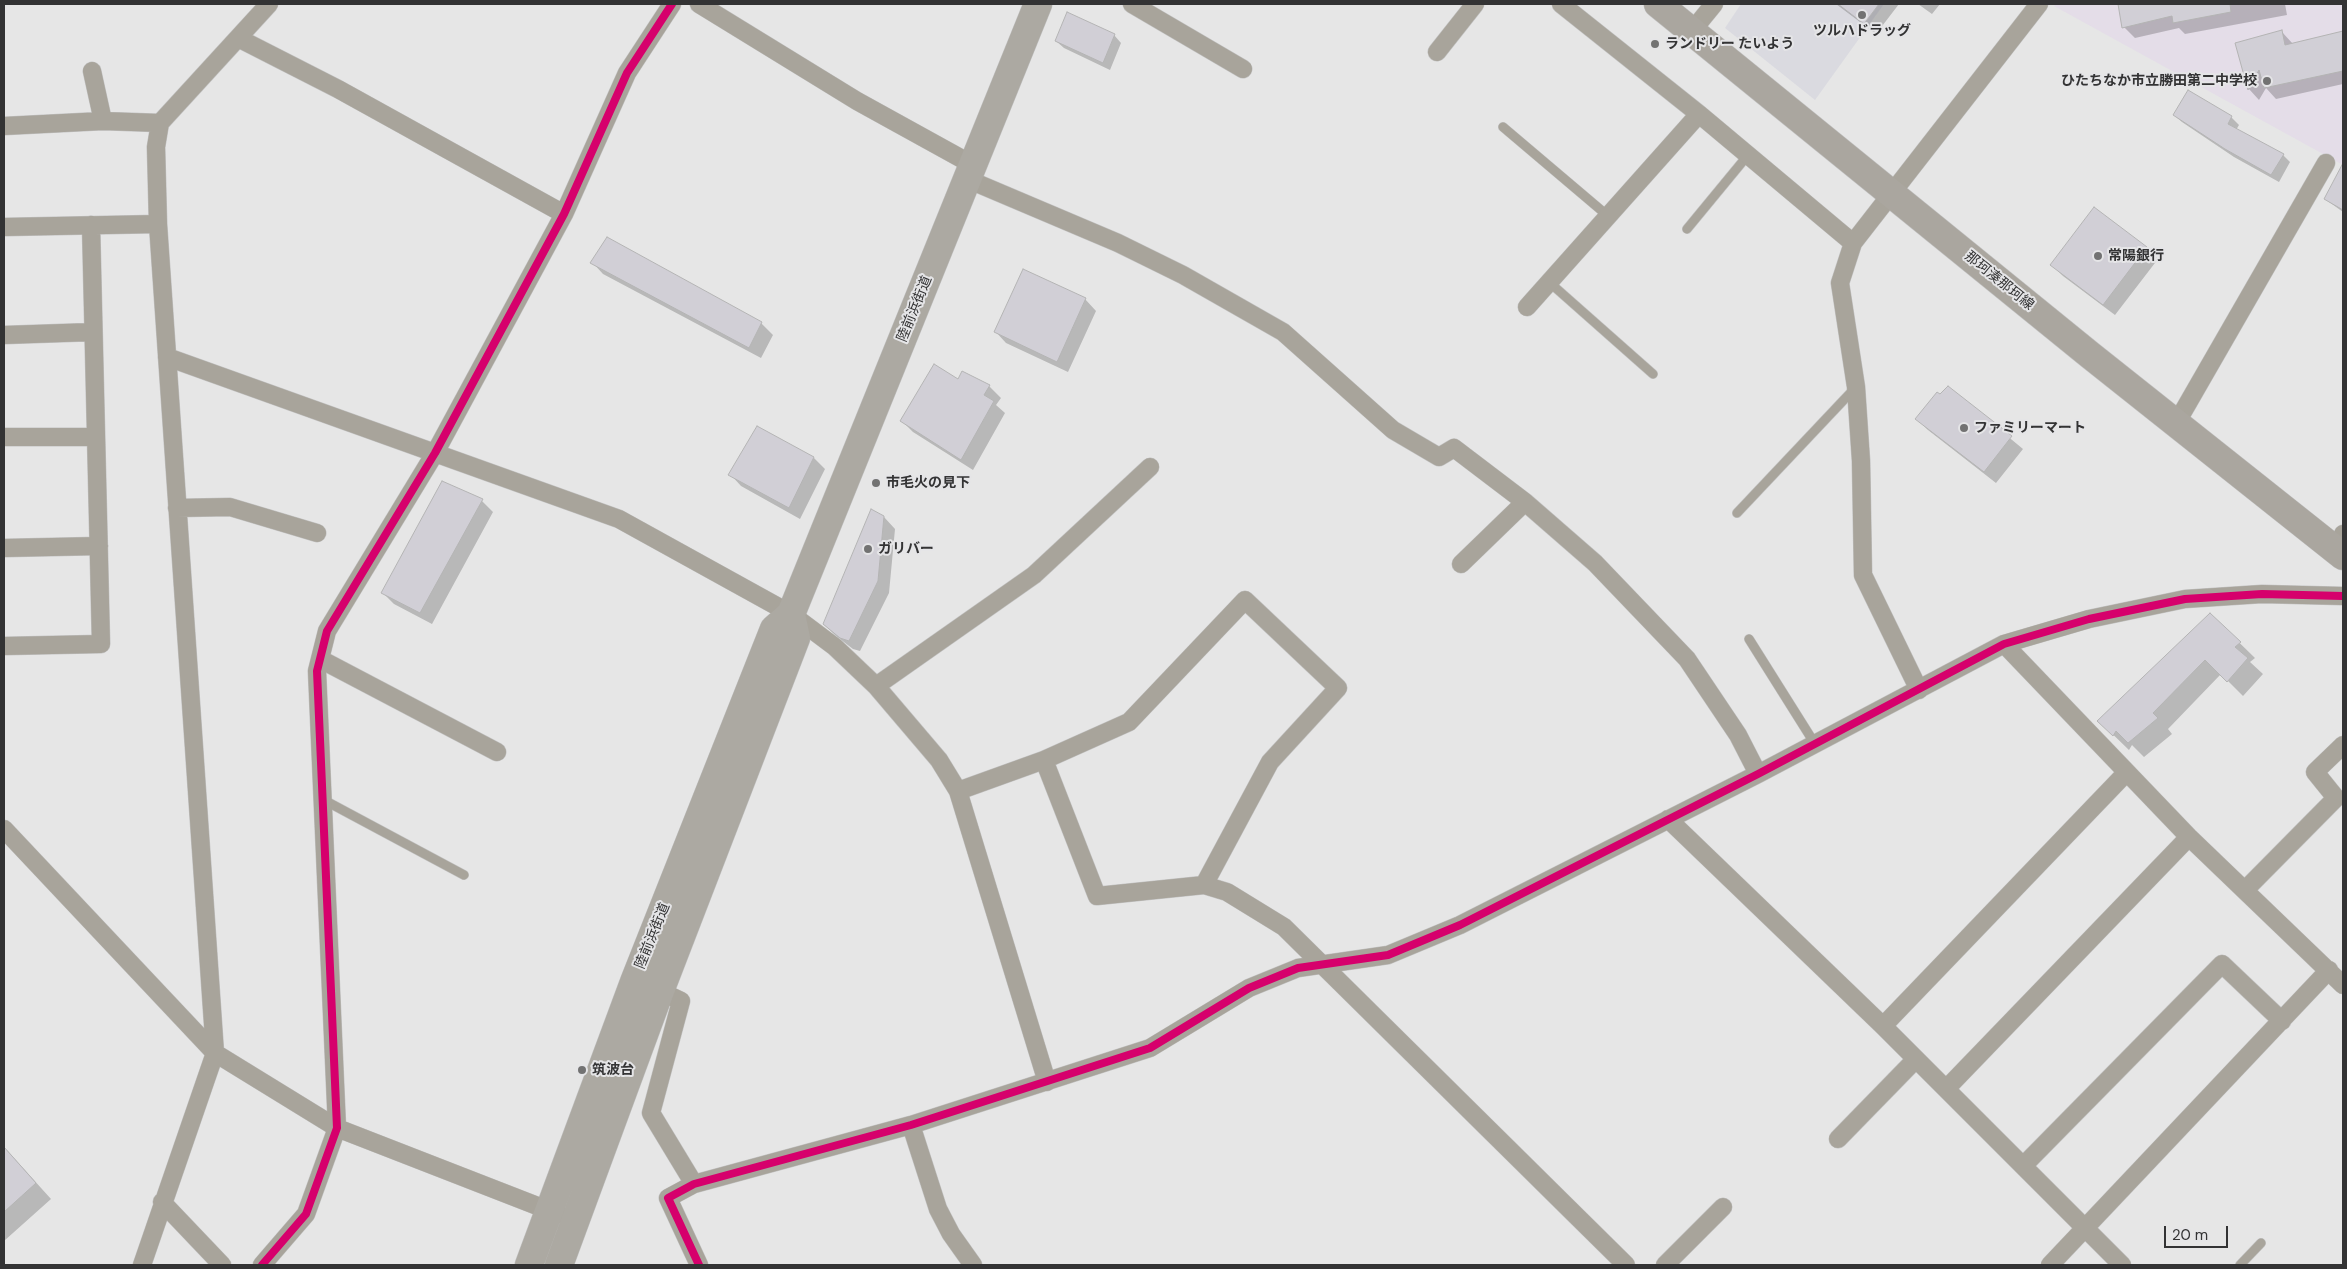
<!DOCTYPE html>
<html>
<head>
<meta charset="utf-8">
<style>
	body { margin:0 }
	#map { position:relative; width:2347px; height:1269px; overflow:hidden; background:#e6e6e6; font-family:"DM Sans",sans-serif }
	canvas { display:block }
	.frame { position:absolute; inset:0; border:5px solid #333334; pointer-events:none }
	.scale { position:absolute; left:2164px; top:1226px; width:64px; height:22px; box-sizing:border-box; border:2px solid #333334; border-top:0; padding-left:6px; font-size:15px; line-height:18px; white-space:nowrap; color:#333334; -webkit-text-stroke:4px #e5e5e7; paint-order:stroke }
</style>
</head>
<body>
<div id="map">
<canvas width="2347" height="1269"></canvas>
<div class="frame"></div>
<div class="scale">20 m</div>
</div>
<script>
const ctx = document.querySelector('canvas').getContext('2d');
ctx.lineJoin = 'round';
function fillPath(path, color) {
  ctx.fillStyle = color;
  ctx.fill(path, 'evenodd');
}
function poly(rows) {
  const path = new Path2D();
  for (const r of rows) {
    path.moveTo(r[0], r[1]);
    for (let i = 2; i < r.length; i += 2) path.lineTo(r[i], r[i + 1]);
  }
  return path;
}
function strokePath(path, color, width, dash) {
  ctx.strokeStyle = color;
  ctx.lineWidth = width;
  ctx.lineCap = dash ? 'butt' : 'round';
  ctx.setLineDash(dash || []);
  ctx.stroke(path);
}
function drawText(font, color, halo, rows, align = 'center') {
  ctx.font = font + ' "DM Sans","Noto Sans JP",sans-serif';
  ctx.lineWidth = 4;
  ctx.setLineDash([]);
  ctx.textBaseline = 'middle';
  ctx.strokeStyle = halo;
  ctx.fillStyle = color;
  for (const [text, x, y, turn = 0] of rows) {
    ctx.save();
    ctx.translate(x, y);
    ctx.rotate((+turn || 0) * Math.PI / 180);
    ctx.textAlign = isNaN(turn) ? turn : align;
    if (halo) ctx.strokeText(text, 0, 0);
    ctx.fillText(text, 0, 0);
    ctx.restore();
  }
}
fillPath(poly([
	[1741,4,1884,4,1815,100,1725,28]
]), '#dadae0');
fillPath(poly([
	[2056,4,2343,4,2343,165,2054,6]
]), '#e4dde8');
fillPath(poly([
	[1836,4,1899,4,1876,34],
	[1918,4,1940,4,1932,14],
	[2119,4,2285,4,2287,15,2185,34,2179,28,2135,38,2124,27],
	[2282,32,2293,44,2343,33,2343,84,2276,99,2266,88,2259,100,2249,89,2237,44],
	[1114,35,1121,43,1110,70,1064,48,1056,41],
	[2174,115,2231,117,2239,125,2236,130,2283,155,2290,162,2279,182,2234,157,2182,122],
	[2338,176,2343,179,2343,212,2325,199],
	[607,239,761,323,773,335,761,358,603,274,592,262],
	[2146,248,2158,259,2115,315,2063,276,2051,264],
	[1085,299,1096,311,1068,372,1006,343,995,331],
	[963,373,989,386,1001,398,996,405,1005,413,973,470,913,432,902,421,958,380],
	[1948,387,2023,449,1996,483,1928,430,1917,419],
	[814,458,825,469,800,519,741,486,730,474],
	[482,501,493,512,432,624,394,604,383,593],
	[884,517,895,529,889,593,860,651,853,649,836,636,824,624],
	[2210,614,2255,658,2250,662,2263,674,2243,696,2221,674,2168,729,2172,734,2144,757,2132,745,2129,750,2099,721],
	[4,1147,51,1199,4,1241]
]), '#0003');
const building = poly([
	[1838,4,1879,4,1864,24,1838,4],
	[2118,4,2230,4,2231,12,2173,23,2172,16,2122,28,2118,4],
	[1067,12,1115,34,1103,63,1055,41,1067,12],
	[2282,30,2285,45,2343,31,2343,71,2264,88,2259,70,2248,90,2235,43,2282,30],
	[2188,90,2232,116,2228,124,2284,154,2271,175,2225,149,2173,115,2188,90],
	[2343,163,2343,210,2324,199,2343,163],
	[2094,207,2147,247,2103,305,2050,265,2094,207],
	[607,237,762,322,749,348,590,263,607,237],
	[1023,269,1086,298,1057,362,994,332,1023,269],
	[934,364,958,379,962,371,990,385,984,395,994,401,961,460,900,421,934,364],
	[1948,386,2012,436,1984,472,1915,419,1937,392,1940,394,1948,386],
	[757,426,814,457,789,508,728,475,757,426],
	[442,481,483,499,420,613,381,593,442,481],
	[871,509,884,516,878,581,849,641,840,638,823,624,871,509],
	[2210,613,2241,642,2235,647,2248,658,2227,682,2205,660,2153,713,2158,718,2128,743,2116,731,2113,736,2097,721,2210,613],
	[4,1147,36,1183,4,1212,4,1147]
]);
fillPath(building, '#d1cfd6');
strokePath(building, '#b4b4b4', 1);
const service = poly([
	[1503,127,1608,216],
	[1687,229,1748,155],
	[1549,282,1653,374],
	[1737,513,1856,387],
	[1749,639,1815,744],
	[322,799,464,875],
	[2240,1265,2261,1243]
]);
const minor = poly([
	[699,4,857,101,973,165],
	[1132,4,1243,69],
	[1561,4,1699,114,1853,243],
	[1692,31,1714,4],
	[238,38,338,89,564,214],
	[1437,52,1475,4],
	[92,71,103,121],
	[4,126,103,121,160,123],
	[967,179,1118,243,1183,275,1283,332,1393,430,1439,457,1454,448,1525,502,1595,563,1687,659,1738,735,1758,774],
	[4,227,158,224],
	[1527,307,1699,114],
	[4,335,93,332],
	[167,357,619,519,791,614,835,647,876,686,939,760,958,791,1047,1082],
	[2177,422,2326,163],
	[4,437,96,437],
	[177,508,230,507,317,533],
	[4,548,99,546],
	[2338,551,2343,534],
	[1461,564,1525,502],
	[2004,644,2189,837,2343,985],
	[4,646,101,644,91,225],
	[320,659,497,752],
	[876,686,1034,575,1150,467],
	[1919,690,1863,575,1861,461,1856,387,1840,283,1853,243,2039,4],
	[1044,760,1097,896,1204,885,1227,892,1284,927,1626,1265],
	[958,791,1044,760,1129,722,1245,600,1338,688,1270,762,1204,885],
	[1668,819,1883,1026,2122,1265],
	[4,829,215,1053,337,1128,558,1214],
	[2245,890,2336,798,2315,772,2343,745],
	[660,991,681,1001,651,1113,694,1184],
	[1883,1026,2126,773],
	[1946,1089,2189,837],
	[911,1125,938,1209,951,1234,973,1265],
	[1838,1139,1916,1059],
	[2023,1166,2222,964,2282,1021],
	[162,1202,222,1265],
	[142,1265,215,1053,158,224,156,147,160,123,269,4],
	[262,1265,306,1214,337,1128,317,671,327,631,435,453,564,214,627,73,672,4],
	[699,1265,668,1198,694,1184,911,1125,1150,1048,1249,988,1298,968,1388,955,1460,925,1758,774,2004,644,2089,619,2185,599,2262,594,2343,596],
	[1665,1265,1723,1207],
	[2050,1265,2329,970]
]);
const primary = poly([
	[1658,4,2090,355,2343,556]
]);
const trunk = poly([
	[529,1265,634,982,774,629,791,614,1038,4],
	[559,1265,660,991,796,638,791,614]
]);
strokePath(service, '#c2c2c2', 10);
strokePath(minor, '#c2c2c2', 19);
strokePath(primary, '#c2c2c2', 29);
strokePath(trunk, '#c2c2c2', 29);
strokePath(service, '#a8a49b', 9);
strokePath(minor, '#a8a49b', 18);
strokePath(primary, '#aaa69f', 28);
strokePath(trunk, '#aca9a2', 28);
strokePath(poly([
	[262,1265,306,1214,337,1128,317,671,327,631,435,453,564,214,627,73,672,4],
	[699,1265,668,1198,694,1184,911,1125,1150,1048,1249,988,1298,968,1388,955,1460,925,1758,774,2004,644,2089,619,2185,599,2262,594,2343,596]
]), '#d6006c', 8);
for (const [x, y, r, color] of [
	[1862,15,5,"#727272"],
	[1655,44,5,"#727272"],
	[2267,81,5,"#727272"],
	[2098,256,5,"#727272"],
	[1964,428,5,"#727272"],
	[876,483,5,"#727272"],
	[868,549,5,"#727272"],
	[582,1070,5,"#727272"]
]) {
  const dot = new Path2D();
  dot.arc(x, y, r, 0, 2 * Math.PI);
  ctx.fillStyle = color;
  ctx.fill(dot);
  strokePath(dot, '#e5e5e7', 2);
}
drawText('bold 14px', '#333334', '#e5e5e7', [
	["ツルハドラッグ",1862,31,"center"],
	["ランドリー たいよう",1665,44],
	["ひたちなか市立勝田第二中学校",2257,81,"right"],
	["常陽銀行",2108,256],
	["ファミリーマート",1974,428],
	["市毛火の見下",886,483],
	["ガリバー",878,549],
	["筑波台",592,1070]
], 'left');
drawText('14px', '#333334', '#e5e5e7', [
	["那珂湊那珂線",1999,281,39],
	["陸前浜街道",915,309,-68],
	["陸前浜街道",653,936,-68]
]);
</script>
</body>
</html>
